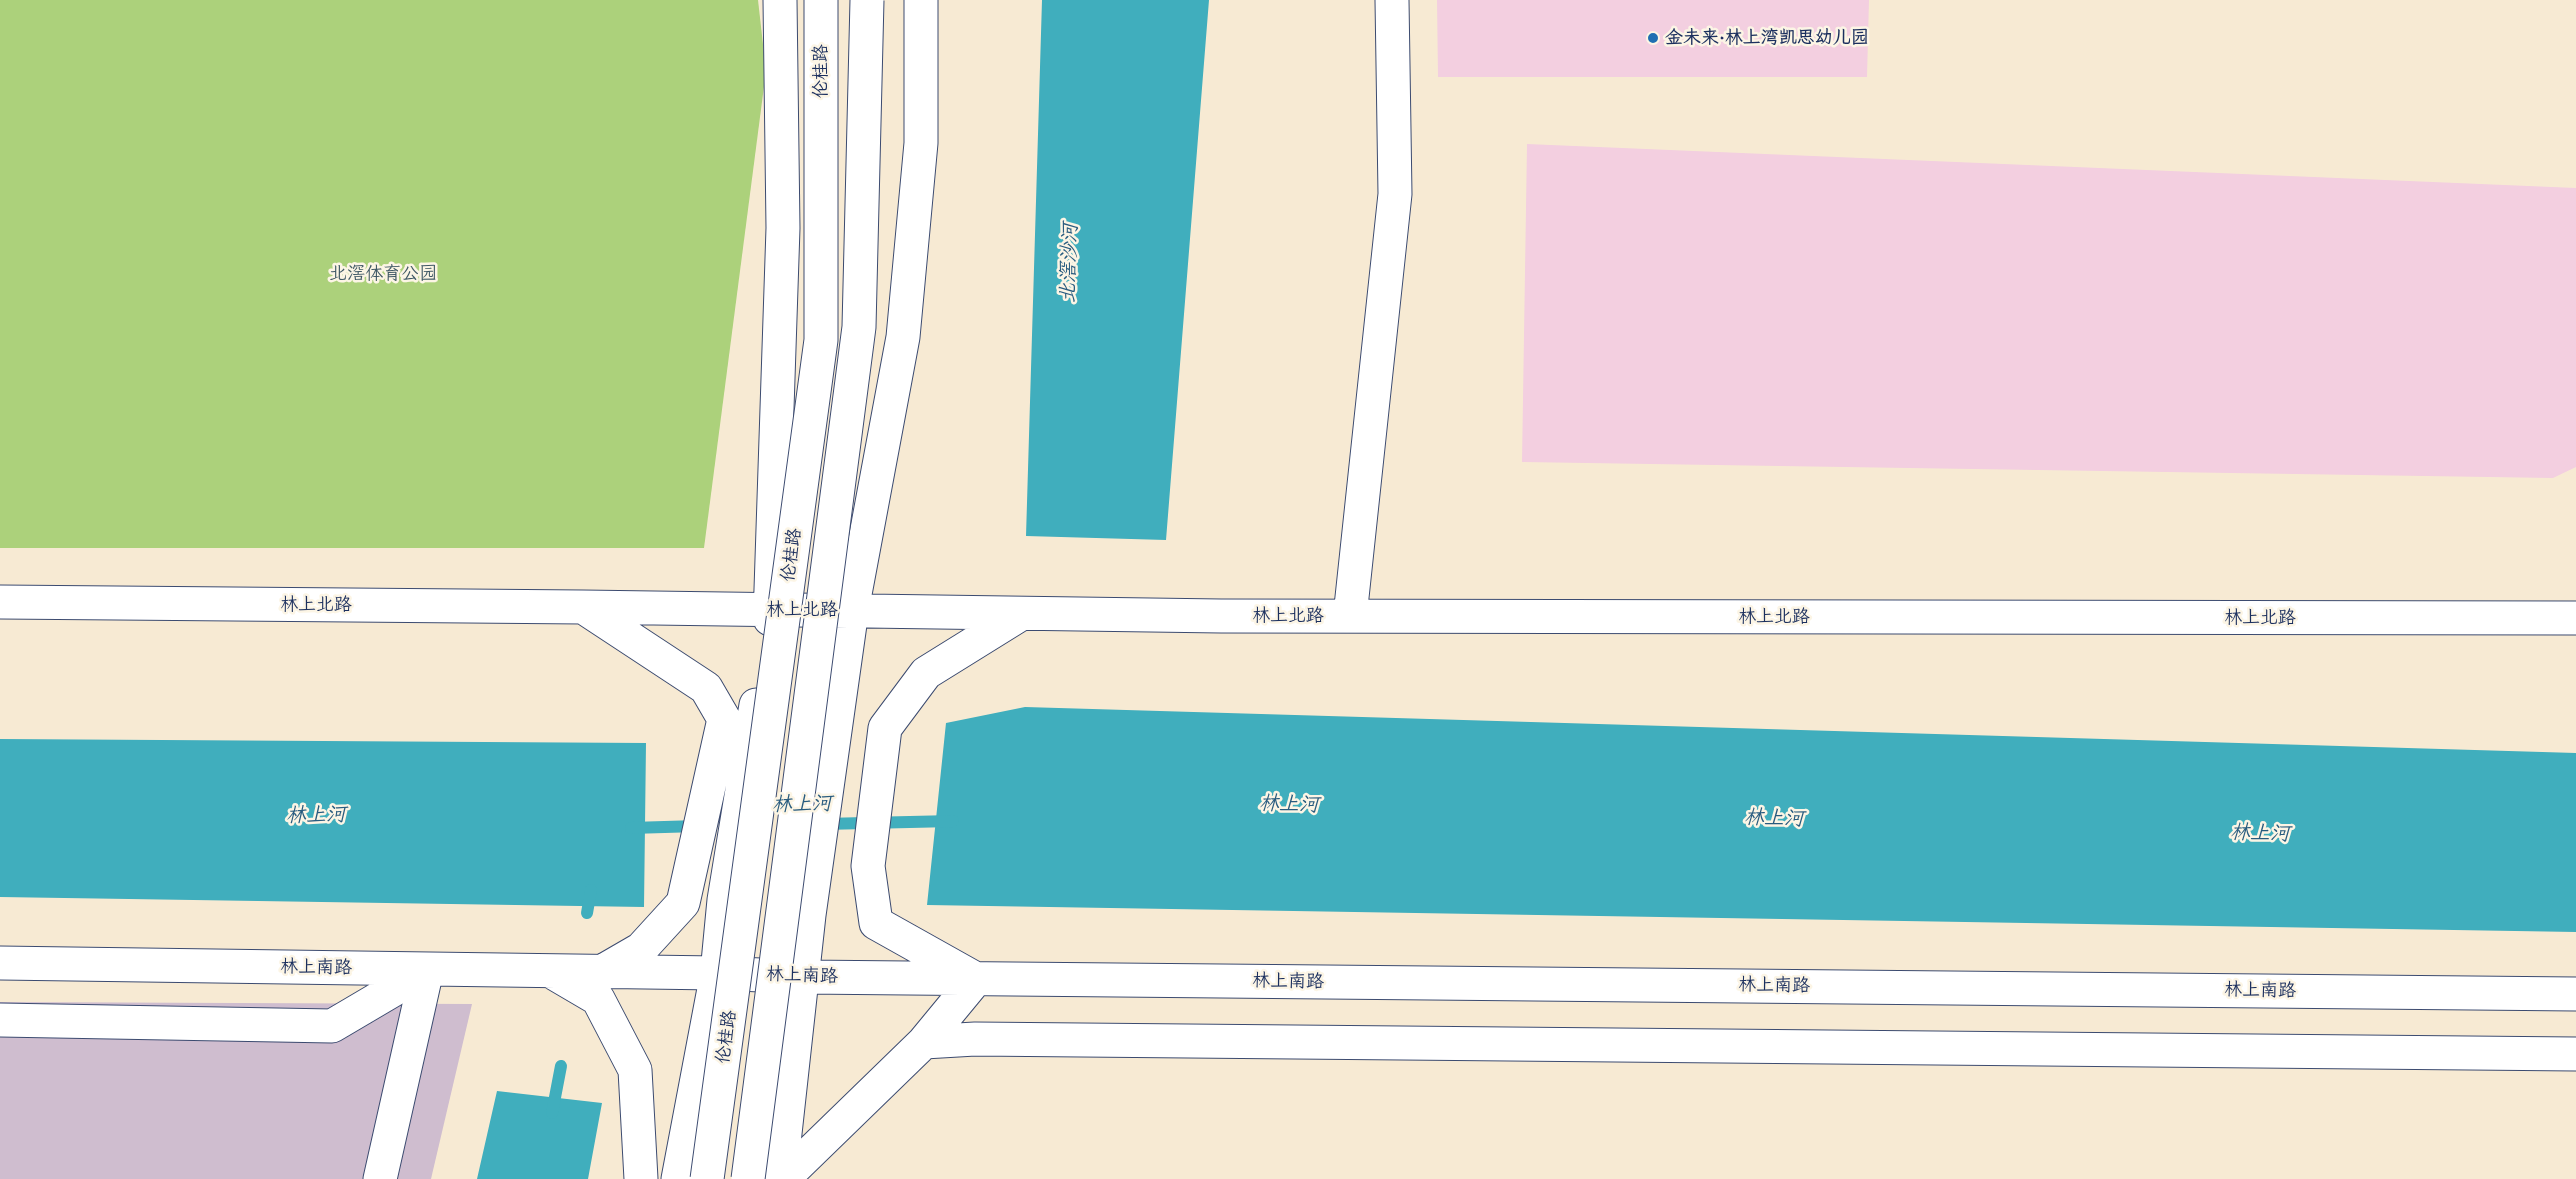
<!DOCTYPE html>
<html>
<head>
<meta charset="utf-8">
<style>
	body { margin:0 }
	canvas { display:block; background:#f7ead3 }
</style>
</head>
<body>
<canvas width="2576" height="1179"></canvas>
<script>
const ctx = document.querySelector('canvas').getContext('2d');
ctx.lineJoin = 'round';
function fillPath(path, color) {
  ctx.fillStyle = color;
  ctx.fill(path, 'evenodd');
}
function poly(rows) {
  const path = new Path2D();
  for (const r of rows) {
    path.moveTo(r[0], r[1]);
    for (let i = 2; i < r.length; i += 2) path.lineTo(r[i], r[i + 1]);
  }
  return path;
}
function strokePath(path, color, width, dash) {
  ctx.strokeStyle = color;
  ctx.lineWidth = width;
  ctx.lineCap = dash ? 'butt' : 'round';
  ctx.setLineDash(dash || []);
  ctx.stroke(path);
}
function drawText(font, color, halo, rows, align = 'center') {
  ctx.font = font + ' Pangolin,"LXGW WenKai TC",sans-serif';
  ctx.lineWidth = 5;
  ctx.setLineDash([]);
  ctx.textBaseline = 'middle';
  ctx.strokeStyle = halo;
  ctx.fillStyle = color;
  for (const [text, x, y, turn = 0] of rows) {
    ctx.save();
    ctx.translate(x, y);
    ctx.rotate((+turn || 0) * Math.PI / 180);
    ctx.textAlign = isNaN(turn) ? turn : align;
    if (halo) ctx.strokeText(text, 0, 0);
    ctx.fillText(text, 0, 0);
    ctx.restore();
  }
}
fillPath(poly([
	[1437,0,1869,0,1867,77,1438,77],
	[1527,144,2576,188,2576,467,2553,478,1522,462]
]), '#f3cfe0');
fillPath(poly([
	[0,1002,472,1004,431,1179,0,1179]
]), '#cfbdcf');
fillPath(poly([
	[0,0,758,0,766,71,704,548,0,548]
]), '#acd17b');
fillPath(poly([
	[1042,0,1209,0,1166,540,1026,536],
	[1025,707,2576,753,2576,932,927,905,946,723],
	[0,739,646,743,644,907,0,897],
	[497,1091,602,1103,588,1179,477,1179]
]), '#40aebd');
strokePath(poly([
	[823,824,953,821],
	[631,828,698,826],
	[587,913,591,890],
	[552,1113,561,1066]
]), '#40aebd', 12);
const street = poly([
	[380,1179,427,970]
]);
const secondary = poly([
	[0,602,583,607,1221,616,2576,618],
	[583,607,706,688,724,719,683,903,641,949,603,971],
	[1350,616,1395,194,1392,0],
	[770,619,783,228,780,0],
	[0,963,717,973,804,977,2576,994],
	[552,972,598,999,635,1070,641,1179],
	[0,1020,332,1026,427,970],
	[924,1042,976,979,876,923,868,866,885,728,926,673,1021,614],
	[678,1179,717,973,724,900,756,705],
	[780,1179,809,915,852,610,903,337,921,143,921,0],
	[783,1179,924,1042,975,1039,2576,1054]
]);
strokePath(street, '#3c4b70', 35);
strokePath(secondary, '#3c4b70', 35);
strokePath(street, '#fff', 33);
strokePath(secondary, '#fff', 33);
const secondaryBridge = poly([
	[707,1179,821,340,821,0],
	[748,1179,859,327,867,0]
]);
strokePath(secondaryBridge, '#3c4b70', 35, []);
strokePath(secondaryBridge, '#fff', 33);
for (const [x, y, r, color] of [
	[1653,38,6,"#1f6fb2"]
]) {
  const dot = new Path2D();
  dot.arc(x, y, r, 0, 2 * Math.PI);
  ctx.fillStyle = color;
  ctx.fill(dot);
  strokePath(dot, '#fcf5e5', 2);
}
drawText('bold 18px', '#1b2f5e', '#fcf5e5', [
	["金未来·林上湾凯思幼儿园",1665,38]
], 'left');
drawText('18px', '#1b2f5e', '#fcf5e5', [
	["伦桂路",821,71,-90],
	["伦桂路",792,555,-82],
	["林上北路",316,605],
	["林上北路",802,610],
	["林上北路",1288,616],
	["林上北路",1774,617],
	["林上北路",2260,618],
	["林上南路",316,968,1],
	["林上南路",802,976,2],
	["林上南路",1288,982,1],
	["林上南路",1774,986,1],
	["林上南路",2260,991,1],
	["伦桂路",727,1037,-82]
]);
drawText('18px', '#3f5865', '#fcf5e5', [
	["北滘体育公园",383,274]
]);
drawText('italic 20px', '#285b7f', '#fcf5e5', [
	["北滘沙河",1070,263,-88],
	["林上河",802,805,-1],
	["林上河",1289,805,2],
	["林上河",316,816,-1],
	["林上河",1774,819,2],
	["林上河",2260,834,2]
]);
</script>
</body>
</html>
